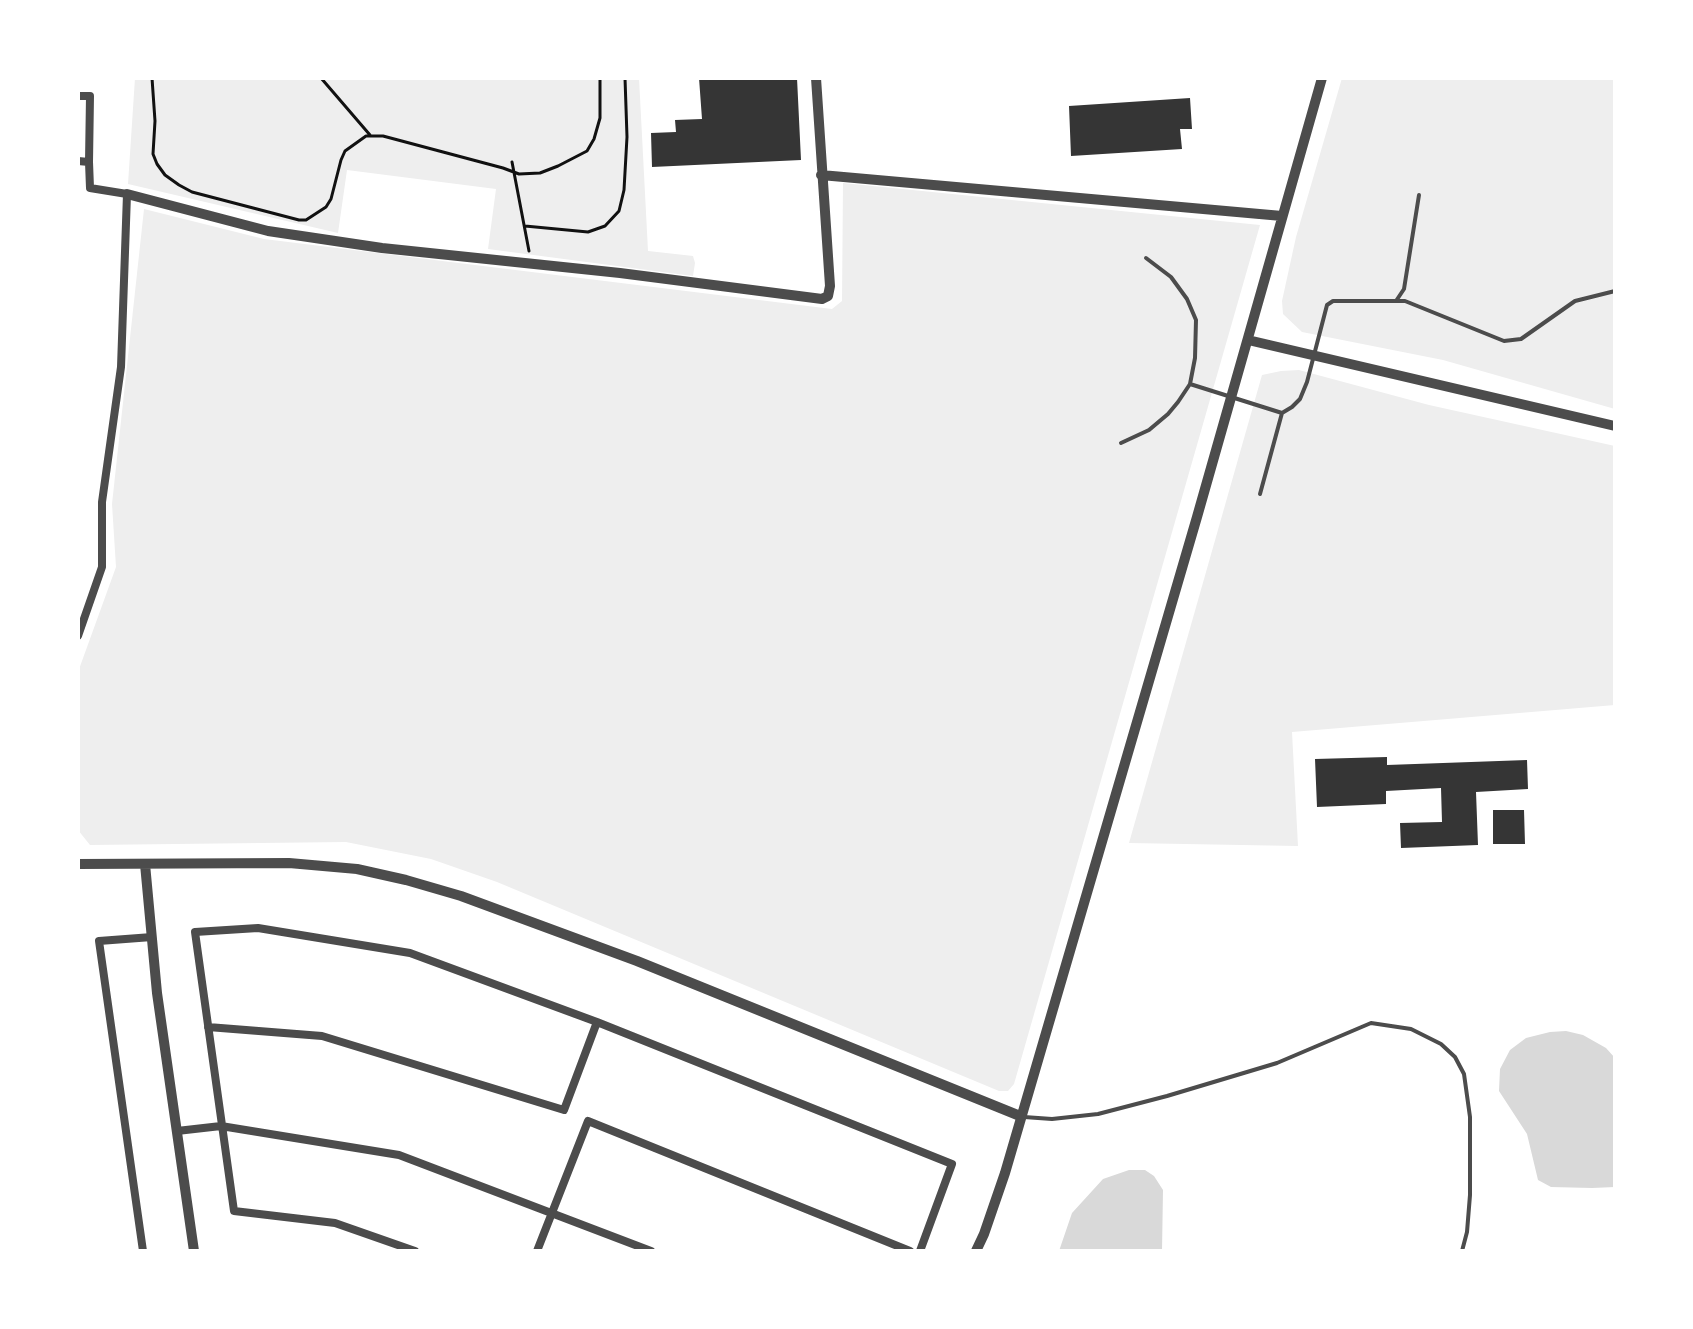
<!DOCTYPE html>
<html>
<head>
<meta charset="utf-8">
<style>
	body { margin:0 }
	#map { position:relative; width:1693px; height:1329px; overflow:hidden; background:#fff; font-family:Lora,serif }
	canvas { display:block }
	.frame { position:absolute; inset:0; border:80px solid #fff; pointer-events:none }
</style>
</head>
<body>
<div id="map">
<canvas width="1693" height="1329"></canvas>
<div class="frame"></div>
</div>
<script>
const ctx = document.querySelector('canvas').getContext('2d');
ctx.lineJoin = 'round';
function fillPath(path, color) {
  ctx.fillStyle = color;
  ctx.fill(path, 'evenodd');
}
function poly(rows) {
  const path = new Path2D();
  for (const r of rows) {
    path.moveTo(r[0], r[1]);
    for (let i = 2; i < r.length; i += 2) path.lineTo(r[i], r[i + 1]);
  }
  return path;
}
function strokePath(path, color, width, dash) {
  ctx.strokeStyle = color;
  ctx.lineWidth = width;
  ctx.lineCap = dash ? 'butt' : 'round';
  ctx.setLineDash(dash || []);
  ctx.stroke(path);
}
fillPath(poly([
	[135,78,639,78,648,251,693,256,695,263,693,276,488,249,496,189,347,170,338,233,128,184],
	[1342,78,1615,78,1615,409,1443,360,1302,332,1283,314,1282,301,1296,237],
	[843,183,1260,225,1014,1084,1008,1091,999,1091,497,882,431,859,346,842,90,845,78,830,78,672,116,567,112,504,144,209,264,239,832,309,842,301],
	[1299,370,1429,405,1615,446,1615,705,1292,732,1298,846,1129,843,1262,375,1281,371]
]), '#eee');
fillPath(poly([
	[1566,1031,1583,1035,1606,1048,1615,1058,1615,1187,1592,1188,1551,1187,1538,1180,1527,1134,1499,1091,1500,1069,1510,1050,1526,1038,1550,1032],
	[1129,1170,1145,1170,1154,1176,1163,1190,1162,1251,1059,1251,1072,1213,1103,1179]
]), '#d9d9d9');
fillPath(poly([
	[699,78,797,78,801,160,652,167,651,133,676,132,675,120,702,119],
	[1190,98,1192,129,1180,129,1182,149,1071,156,1069,106],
	[1387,757,1387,765,1527,760,1528,789,1476,792,1478,845,1401,848,1400,823,1442,822,1441,788,1386,791,1386,804,1317,807,1315,759],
	[1493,810,1524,810,1525,844,1493,844]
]), '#353535');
strokePath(poly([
	[152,78,155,121,153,154,157,164,165,175,179,185,192,192,299,220,306,220,326,207,331,199,341,160,345,151,366,136,383,136,503,168,519,174,540,173,558,166,587,151,594,139,600,118,600,78],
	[321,78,370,135],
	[512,162,529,251],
	[525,226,588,232,605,226,619,211,624,190,627,137,625,78]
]), '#111', 3);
strokePath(poly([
	[1396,301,1404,289,1419,195],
	[1190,384,1282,413,1292,407,1300,399,1307,382,1327,305,1333,301,1405,301,1504,341,1521,339,1575,301,1615,291],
	[1121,443,1149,430,1168,414,1178,402,1190,384,1195,358,1196,320,1187,299,1171,277,1146,258],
	[1260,494,1282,413],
	[1024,1117,1052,1119,1098,1114,1167,1096,1277,1063,1371,1023,1411,1029,1441,1044,1455,1057,1464,1074,1470,1117,1470,1195,1467,1232,1462,1251]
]), '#4c4c4c', 4);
strokePath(poly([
	[78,96,90,96,89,162],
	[78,161,89,162,90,188,127,194,121,367,102,502,102,567,78,636],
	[208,1027,322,1036,564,1110,597,1022],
	[177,1131,221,1126,399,1155,651,1251],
	[143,1251,99,941,152,937],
	[415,1251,335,1223,234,1211,195,932,258,928,410,953,597,1022,952,1164,920,1251],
	[537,1251,588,1121,910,1251]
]), '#4c4c4c', 8);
strokePath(poly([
	[821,175,1282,216],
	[127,194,268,231,382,248,620,273,822,299,828,296,830,286,816,78],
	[1248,340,1615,426],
	[78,864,289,863,357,869,406,880,461,896,637,961,1020,1116],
	[145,864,157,993,194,1251],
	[976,1251,984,1234,1005,1173,1197,517,1322,78]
]), '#4c4c4c', 10);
</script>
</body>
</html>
